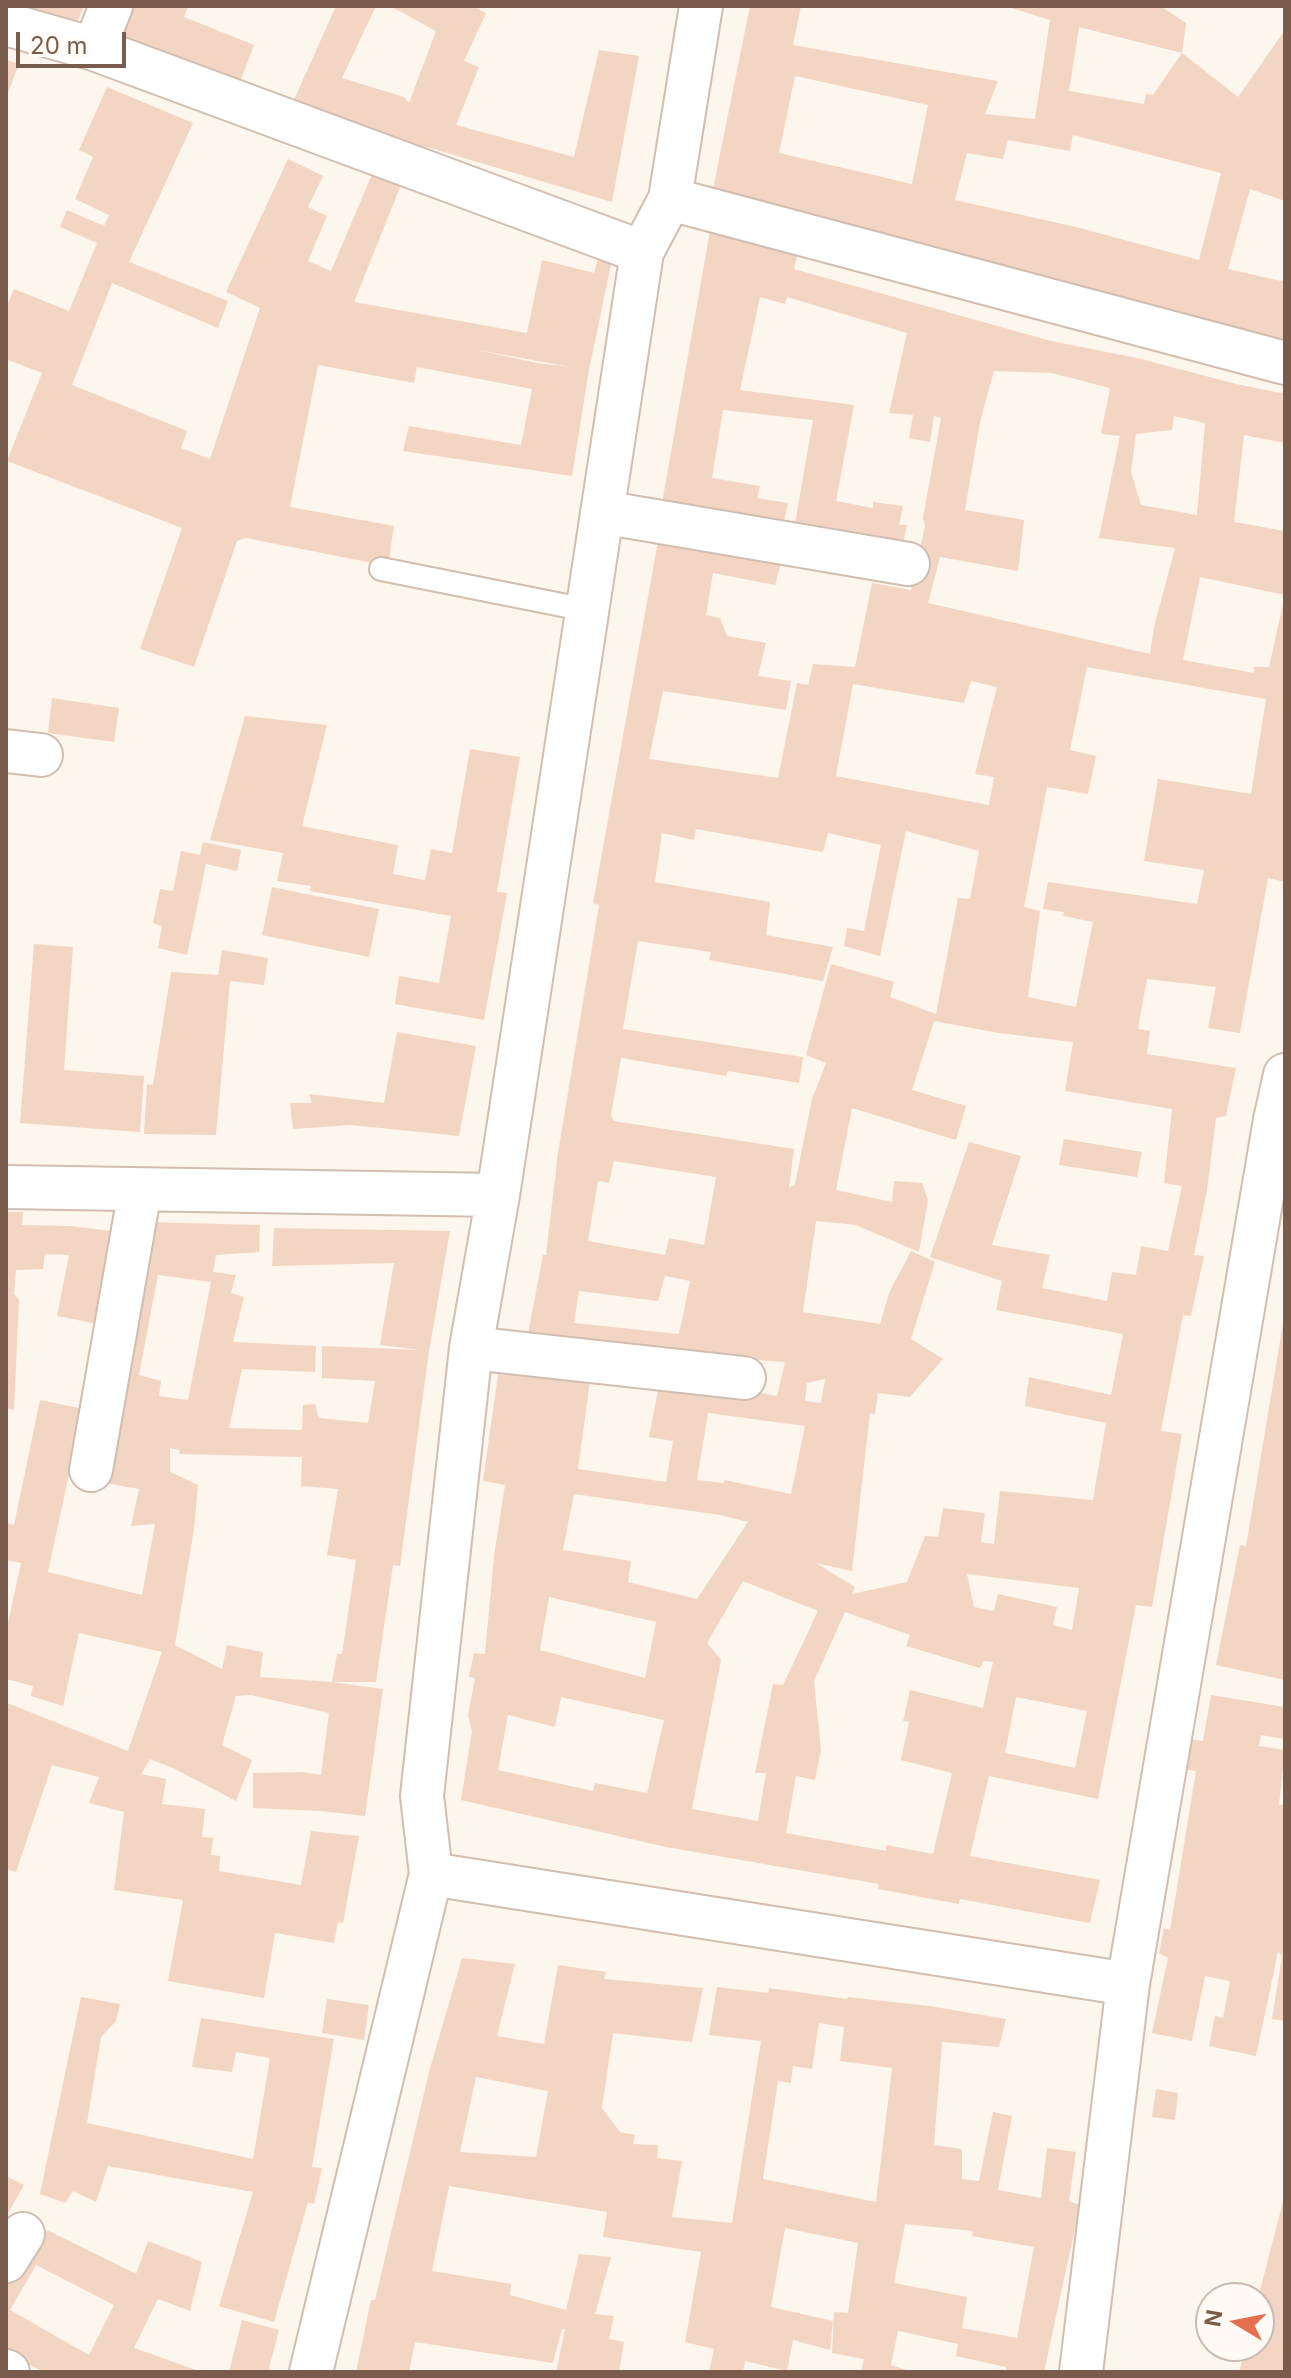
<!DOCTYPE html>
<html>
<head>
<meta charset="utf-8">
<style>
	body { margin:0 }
	#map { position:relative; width:1291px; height:2378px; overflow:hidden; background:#fdf6ec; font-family:Inter,sans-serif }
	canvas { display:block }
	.frame { position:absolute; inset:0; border:8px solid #7a5c4d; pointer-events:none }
	.north { position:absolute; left:1195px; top:2282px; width:80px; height:80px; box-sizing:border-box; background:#fffaf3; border:2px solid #cabbb1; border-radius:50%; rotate:280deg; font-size:22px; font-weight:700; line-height:32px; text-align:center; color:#7a5c4d }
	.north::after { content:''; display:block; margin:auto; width:28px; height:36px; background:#e76f51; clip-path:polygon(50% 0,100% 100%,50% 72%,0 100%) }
	.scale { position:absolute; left:16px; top:32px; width:110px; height:36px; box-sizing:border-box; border:4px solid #7a5c4d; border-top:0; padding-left:10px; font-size:24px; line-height:28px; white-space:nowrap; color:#7a5c4d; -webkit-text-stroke:6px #fffaf3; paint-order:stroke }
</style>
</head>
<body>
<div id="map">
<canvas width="1291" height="2378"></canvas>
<div class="frame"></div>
<div class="north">N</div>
<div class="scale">20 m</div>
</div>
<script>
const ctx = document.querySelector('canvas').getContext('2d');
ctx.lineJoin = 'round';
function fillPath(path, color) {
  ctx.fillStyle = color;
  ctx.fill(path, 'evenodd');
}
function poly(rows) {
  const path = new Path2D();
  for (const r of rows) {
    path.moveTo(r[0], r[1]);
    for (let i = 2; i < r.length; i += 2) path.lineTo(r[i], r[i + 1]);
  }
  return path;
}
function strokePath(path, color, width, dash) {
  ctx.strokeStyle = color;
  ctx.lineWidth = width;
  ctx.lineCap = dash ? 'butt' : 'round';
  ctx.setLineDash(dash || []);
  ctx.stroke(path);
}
fillPath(poly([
	[25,6,84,6,75,27],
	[121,6,188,6,184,17,254,45,238,87,110,36],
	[336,6,376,6,342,78,404,97,409,103,436,31,390,6,472,6,486,13,464,61,479,67,456,125,574,157,599,50,639,56,612,202,427,147,424,156,289,111],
	[750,6,801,6,793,45,998,81,985,114,1035,119,1050,20,1005,6,1160,6,1186,23,1182,53,1238,97,1285,30,1285,201,1250,189,1228,269,1285,282,1285,343,711,199],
	[1079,27,1182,53,1153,95,1146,94,1144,104,1069,91],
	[795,76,928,105,912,184,779,153],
	[1073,135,1221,173,1199,260,1076,227,955,200,967,153,1003,159,1008,140,1070,151],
	[6,60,19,64,6,98],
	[107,87,193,123,129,262,228,301,218,328,112,283,72,385,187,431,181,448,210,459,260,308,226,292,288,159,323,176,308,207,327,216,308,261,331,271,373,172,401,185,354,302,527,333,542,260,594,273,600,253,613,255,589,370,572,476,403,451,409,426,521,445,532,389,417,367,414,383,318,365,290,507,394,526,388,566,246,538,237,541,194,667,140,649,182,528,7,461,42,373,6,359,6,308,14,289,69,311,97,243,60,227,67,210,104,226,109,215,75,199,93,157,79,150],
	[472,349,571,367,537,363],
	[710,231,797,256,794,269,1051,341,1137,358,1236,384,1285,394,1285,443,1244,435,1234,522,1285,531,1285,595,1200,577,1183,660,1254,673,1254,667,1269,667,1285,595,1285,814,1283,830,1285,830,1285,882,1268,878,1240,1033,1208,1028,1216,987,1147,979,1138,1029,1150,1031,1147,1054,1236,1068,1226,1116,1216,1118,1207,1190,1194,1255,1204,1256,1191,1316,1183,1315,1161,1431,1182,1434,1152,1607,1136,1605,1098,1799,989,1776,970,1856,1100,1880,1090,1923,960,1899,959,1904,878,1889,879,1884,666,1847,461,1800,472,1731,468,1715,475,1678,469,1677,474,1653,485,1654,494,1556,505,1485,483,1481,500,1361,591,1374,578,1469,666,1482,673,1441,649,1437,660,1380,686,1379,777,1396,785,1362,526,1344,543,1255,546,1255,558,1153,599,905,593,903,660,530,784,552,775,585,713,573,706,615,720,618,727,636,766,643,758,676,791,681,786,710,663,691,649,759,778,778,797,683,808,685,813,664,855,667,872,583,911,590,925,526,923,518,941,418,934,416,930,442,909,438,913,415,889,413,907,333,787,297,785,304,760,297,740,390,854,405,836,501,873,508,873,502,903,506,899,525,907,525,901,554,793,535,813,420,723,410,712,478,760,486,757,498,788,503,782,530,661,509],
	[994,371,1052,373,1110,388,1101,434,1120,436,1099,538,1175,548,1154,627,1150,654,928,603,940,557,1018,571,1024,520,965,510,980,422],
	[1174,416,1205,423,1197,515,1141,505,1131,472,1136,434,1172,430],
	[1087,667,1266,699,1251,794,1158,779,1144,861,1204,870,1197,904,1048,882,1043,909,1064,912,1063,916,1093,922,1076,1007,1028,997,1040,911,1024,907,1047,787,1088,794,1096,756,1070,750],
	[971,681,997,687,975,774,994,777,989,805,836,776,853,684,964,703],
	[696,829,823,852,828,833,881,845,864,931,847,928,844,946,880,956,906,831,979,851,970,899,958,898,936,1014,890,997,894,982,831,964,806,1055,826,1063,812,1099,795,1184,789,1188,794,1149,614,1121,611,1115,621,1058,726,1076,728,1071,799,1083,803,1057,623,1029,638,941,711,952,709,960,823,981,833,947,766,935,770,902,655,882,662,833,694,840],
	[934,1021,999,1033,1073,1042,1065,1091,1172,1109,1164,1183,1182,1186,1168,1251,1141,1246,1136,1275,1112,1272,1107,1301,1042,1288,1050,1255,992,1245,1021,1156,969,1142,930,1257,1002,1281,996,1310,1123,1334,1111,1395,1029,1377,1025,1406,1106,1423,1093,1500,1000,1491,994,1544,981,1542,985,1513,943,1508,938,1537,925,1536,907,1582,852,1594,855,1587,816,1563,852,1571,870,1413,875,1414,878,1393,910,1397,943,1359,911,1339,935,1262,911,1251,889,1293,880,1324,803,1312,816,1221,856,1225,919,1252,928,1200,922,1183,894,1181,892,1202,836,1190,852,1108,956,1140,966,1106,912,1090],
	[614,1161,716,1177,704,1245,669,1238,665,1255,588,1241,598,1181,609,1183],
	[665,1276,690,1281,679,1334,574,1323,579,1291,658,1301],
	[825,1379,821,1403,805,1401,807,1383],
	[708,1413,805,1426,791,1494,724,1480,724,1483,697,1480],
	[574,1494,720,1515,748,1522,697,1599,628,1582,631,1561,563,1550],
	[967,1574,1079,1588,1072,1630,1053,1625,1057,1607,998,1594,994,1611,974,1607],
	[743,1581,818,1611,783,1685,773,1684,755,1773,766,1773,758,1821,692,1809,721,1660,707,1643],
	[549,1597,656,1622,645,1678,540,1650],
	[845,1612,910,1635,906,1646,980,1668,984,1661,993,1662,983,1708,910,1690,903,1721,909,1722,901,1760,952,1773,933,1854,886,1845,886,1851,786,1833,796,1776,815,1780,821,1750,814,1681],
	[561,1697,664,1720,647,1793,595,1783,593,1791,498,1770,508,1715,555,1727],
	[1016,1697,1087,1711,1075,1768,1005,1753],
	[52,698,119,708,114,742,48,733],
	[245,716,327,725,302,826,398,845,393,874,425,880,431,849,452,853,470,749,520,757,497,892,507,893,484,1020,395,1004,399,976,439,983,451,916,310,891,311,886,277,881,283,853,210,840],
	[203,842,241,850,237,871,206,864,187,955,158,948,162,926,153,923,160,889,173,891,181,851,200,855],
	[272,887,379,909,369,957,262,935],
	[34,944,73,947,64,1070,144,1076,140,1132,20,1123],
	[222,950,268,958,264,985,230,981,216,1135,144,1134,147,1084,153,1085,171,972,218,975],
	[397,1032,476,1046,459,1136,351,1125,293,1129,290,1103,312,1103,309,1094,384,1103],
	[1064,1139,1142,1152,1137,1177,1059,1165],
	[6,1212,23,1212,22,1225,70,1226,120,1232,98,1324,57,1316,69,1255,45,1254,43,1269,16,1270,14,1294,19,1300,14,1410,6,1408],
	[143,1222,260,1225,259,1252,216,1255,213,1272,236,1275,231,1293,244,1297,233,1342,316,1346,315,1372,242,1369,229,1428,302,1430,303,1405,315,1404,319,1418,368,1423,375,1381,322,1378,322,1346,421,1350,380,1345,394,1263,272,1266,274,1228,450,1231,429,1351,400,1566,393,1565,376,1682,332,1682,383,1689,365,1816,321,1811,253,1808,253,1773,303,1772,321,1775,329,1713,251,1695,236,1696,222,1745,252,1760,236,1801,173,1768,150,1759,141,1774,166,1779,162,1804,205,1809,202,1837,213,1838,211,1855,220,1856,219,1871,301,1885,311,1831,359,1836,343,1923,338,1922,334,1943,275,1933,264,1998,168,1981,183,1900,114,1890,124,1812,89,1803,99,1777,52,1765,16,1872,6,1869,7,1703,128,1751,162,1652,79,1633,63,1706,31,1696,33,1686,6,1679,6,1632,21,1563,6,1560,6,1523,14,1525,40,1400,83,1409,48,1572,142,1595,155,1524,131,1526,139,1489,105,1483],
	[158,1275,211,1282,188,1400,159,1396,161,1381,139,1375],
	[170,1448,180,1450,179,1454,302,1457,301,1486,338,1489,327,1555,356,1560,342,1654,337,1654,332,1682,260,1677,263,1652,227,1645,222,1669,175,1645,194,1529,198,1485,170,1472],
	[1283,1323,1285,1323,1285,1680,1216,1665,1240,1545,1246,1546],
	[1211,1695,1285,1707,1285,1739,1261,1735,1259,1746,1285,1750,1279,1805,1285,1805,1285,2021,1272,2019,1282,1956,1278,1952,1256,2056,1209,2046,1215,2016,1223,2018,1230,1981,1205,1976,1192,2041,1152,2033,1168,1958,1159,1953,1164,1928,1170,1930,1196,1771,1181,1769,1186,1738,1203,1741],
	[462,1958,515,1964,497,2036,544,2044,558,1965,606,1972,604,1979,703,1988,692,2042,613,2033,602,2108,620,2132,635,2135,633,2144,658,2145,657,2158,682,2161,672,2217,732,2223,761,2041,709,2035,717,1987,768,1993,769,1988,847,1999,848,1997,929,2006,1006,2019,999,2047,942,2042,934,2145,962,2149,962,2179,979,2181,993,2112,1012,2116,998,2190,1041,2198,1047,2148,1076,2152,1069,2201,1080,2205,1044,2372,1006,2372,1006,2367,956,2356,958,2344,898,2331,891,2365,913,2372,861,2372,864,2359,832,2353,834,2312,848,2313,858,2243,785,2228,771,2307,833,2321,830,2350,793,2340,787,2371,745,2361,743,2372,709,2372,714,2349,685,2342,701,2252,603,2237,607,2212,449,2186,432,2271,511,2284,510,2295,566,2310,579,2254,611,2257,595,2314,614,2316,609,2339,624,2342,619,2372,556,2372,565,2329,562,2329,553,2363,415,2342,409,2372,356,2372,371,2300,375,2300,429,2072],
	[819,2023,844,2027,840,2061,892,2068,876,2202,763,2179,778,2081,791,2083,793,2066,812,2069],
	[476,2077,548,2091,536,2157,460,2152],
	[905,2224,973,2231,972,2236,1034,2247,1017,2338,962,2328,967,2297,894,2283],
	[81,1997,120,2004,116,2021,101,2037,87,2123,253,2159,270,2058,236,2052,232,2072,192,2067,201,2018,334,2039,312,2167,322,2168,314,2204,308,2202,274,2322,219,2306,253,2192,108,2166,96,2202,73,2191,65,2203,40,2194],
	[327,1999,369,2005,364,2040,322,2033],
	[1156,2089,1178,2093,1175,2120,1152,2117],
	[6,2176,24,2185,6,2217],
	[1284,2198,1285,2372,1239,2372,1246,2346,1259,2346,1258,2298],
	[47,2230,136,2274,148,2241,202,2262,190,2311,158,2299,134,2348,202,2372,43,2372,6,2352,6,2279,29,2256],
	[36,2265,114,2305,89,2355,10,2310],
	[242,2320,279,2330,268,2372,229,2372]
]), '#f3d5c3');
const lane = poly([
	[381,569,587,610]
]);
const street = poly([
	[6,24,94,49,642,252],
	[94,49,111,6],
	[670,199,1285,363],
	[602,512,908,564],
	[6,751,41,755],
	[6,1187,498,1195],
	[471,1348,744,1378],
	[91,1470,140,1190],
	[431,1874,1128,1984],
	[6,2261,23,2234],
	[6,2371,8,2372],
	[311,2372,431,1874,422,1796,471,1348,498,1195,642,252,670,199,701,6],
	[1081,2372,1128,1984,1275,1120,1285,1075]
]);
strokePath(lane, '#d1beb0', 26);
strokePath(street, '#d1beb0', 46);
strokePath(lane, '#fff', 22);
strokePath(street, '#fff', 42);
</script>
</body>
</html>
